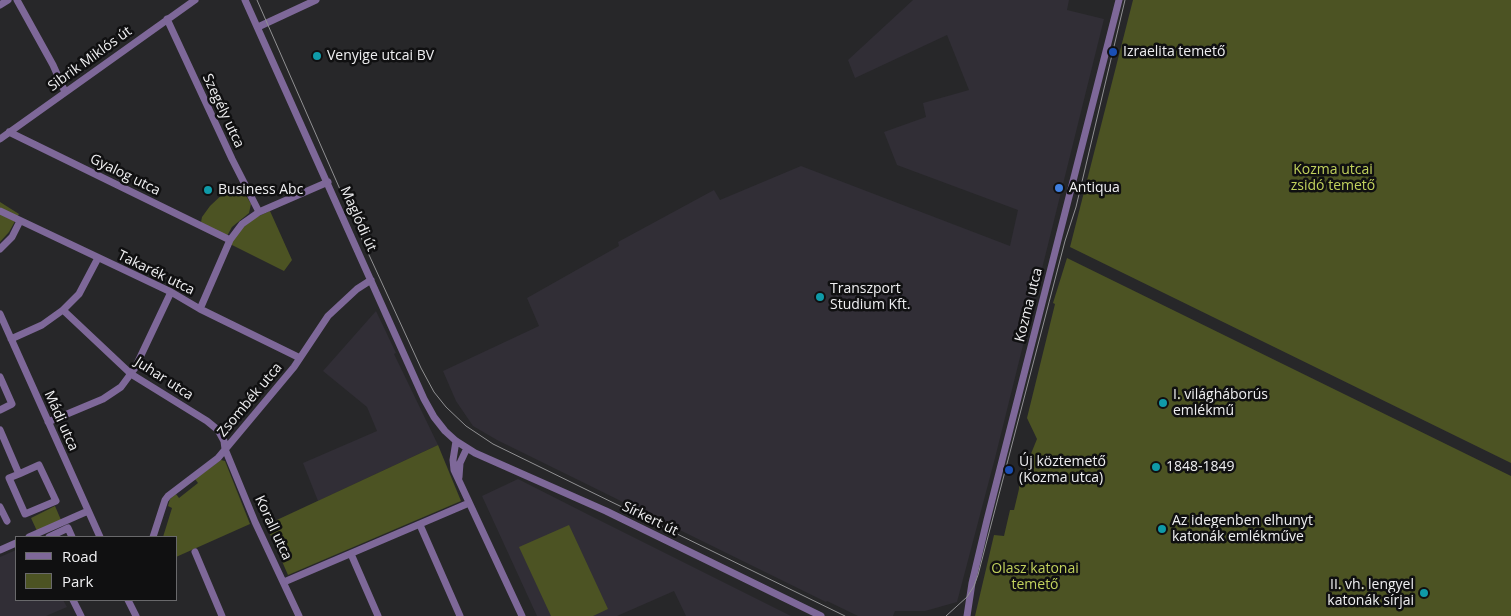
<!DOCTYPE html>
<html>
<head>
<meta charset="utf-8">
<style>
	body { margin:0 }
	#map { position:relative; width:1511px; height:616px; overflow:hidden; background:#272729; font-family:"Open Sans",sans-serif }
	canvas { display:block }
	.legend { position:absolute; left:15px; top:536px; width:162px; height:65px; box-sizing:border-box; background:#101011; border:1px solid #69696b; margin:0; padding:6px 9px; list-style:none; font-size:15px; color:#efeff1 }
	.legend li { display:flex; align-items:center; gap:10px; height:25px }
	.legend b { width:25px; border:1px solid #69696b }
</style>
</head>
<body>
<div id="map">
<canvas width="1511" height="616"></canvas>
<ul class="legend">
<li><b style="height:6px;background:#7e6899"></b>Road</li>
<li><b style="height:14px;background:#4c5323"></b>Park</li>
</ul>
</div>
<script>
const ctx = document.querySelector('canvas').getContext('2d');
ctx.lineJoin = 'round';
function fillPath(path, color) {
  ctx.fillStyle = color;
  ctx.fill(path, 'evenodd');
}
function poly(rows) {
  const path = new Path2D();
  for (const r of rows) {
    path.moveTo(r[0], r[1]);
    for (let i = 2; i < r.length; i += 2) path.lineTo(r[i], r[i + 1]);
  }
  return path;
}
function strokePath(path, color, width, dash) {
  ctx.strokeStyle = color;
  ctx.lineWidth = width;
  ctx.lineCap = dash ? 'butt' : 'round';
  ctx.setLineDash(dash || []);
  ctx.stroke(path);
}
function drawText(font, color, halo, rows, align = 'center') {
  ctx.font = font + ' "Open Sans",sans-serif';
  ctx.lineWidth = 5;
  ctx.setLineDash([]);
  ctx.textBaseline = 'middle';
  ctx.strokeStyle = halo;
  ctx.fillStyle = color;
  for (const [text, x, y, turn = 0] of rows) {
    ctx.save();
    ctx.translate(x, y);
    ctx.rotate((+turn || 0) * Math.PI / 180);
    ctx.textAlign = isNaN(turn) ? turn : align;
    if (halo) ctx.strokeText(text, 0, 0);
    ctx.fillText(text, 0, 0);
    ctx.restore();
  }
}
fillPath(poly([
	[913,0,1069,0,1067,10,1104,19,995,458,957,602,925,611,895,611,893,616,858,616,827,601,826,602,497,440,473,426,456,401,443,371,539,326,527,298,619,246,618,242,714,190,720,200,801,166,1010,246,1018,210,897,165,884,132,926,117,923,103,969,90,947,35,855,78,848,60],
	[376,311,396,353,394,354,438,445,318,501,303,463,377,431,367,407,323,371],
	[518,479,587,514,791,616,686,616,674,591,617,616,537,616,482,496],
	[16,550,16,600,63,600,67,607,46,616,0,616,0,557]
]), '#312e36');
fillPath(poly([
	[1133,0,1511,0,1511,463,1070,247],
	[239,184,251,204,249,213,232,227,227,236,201,222,202,217,210,206,229,188],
	[0,202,19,214,9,232,0,242],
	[270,211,292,260,284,271,230,244,235,235,250,220],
	[1067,258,1511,476,1511,616,975,616,994,535,1004,536,1010,510,1014,510,1019,489,1019,483,1037,439,1027,418,1055,304,1053,303],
	[438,445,461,501,288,575,266,525],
	[221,460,225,461,250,524,176,557,176,537,163,537,172,508,168,506,170,499,176,494,179,498,198,483,195,479],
	[55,506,61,520,37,531,31,518],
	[569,525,608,609,593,616,551,616,519,547]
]), '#4c5323');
strokePath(poly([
	[17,0,53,65,65,92],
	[245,0,424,399,434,417,445,431,456,441,475,453,606,511,821,616],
	[0,5,8,0],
	[167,19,232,159,259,212],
	[258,27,316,0],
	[9,132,230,240],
	[0,139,195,0],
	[0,211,171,292,200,309,300,358],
	[0,249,12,237,20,221],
	[200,309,230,240,242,224,259,212,328,182],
	[63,310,131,374,207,421,218,430,224,441,225,449,255,522,299,616],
	[0,314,100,537],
	[11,339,42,325,63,310,79,294,98,258],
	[0,377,12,404,0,410],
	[48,422,103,399,121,387,135,368,171,292],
	[0,430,19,474,39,465,56,501,25,514,9,478,19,474],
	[456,441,453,460,454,470,522,616],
	[459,477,460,463,467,448],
	[0,507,7,521],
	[420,525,460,616],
	[29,537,88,511],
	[49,537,68,528,72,537],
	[153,537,165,500,168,496,218,458,294,367,328,316,357,289,371,280],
	[0,550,16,543],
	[195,552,222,616],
	[351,554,378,616],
	[284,582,469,503],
	[73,600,81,616],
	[128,600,136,616],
	[967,616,972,583,987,520,1119,0]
]), '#7e6899', 7);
strokePath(poly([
	[257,0,364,244,421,368,434,392,446,407,466,426,493,444,845,616],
	[946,616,967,597,974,586,978,575,1065,241,1076,207,1125,0]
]), '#919193', 1);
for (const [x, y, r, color] of [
	[1113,52,5,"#1a4fb4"],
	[317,56,5,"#0f9aa8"],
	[1059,188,5,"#3f7fe0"],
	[208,190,5,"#0f9aa8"],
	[820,297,5,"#0f9aa8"],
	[1163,403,5,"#0f9aa8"],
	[1156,467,5,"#0f9aa8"],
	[1009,470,5,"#1a4fb4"],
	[1162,529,5,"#0f9aa8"],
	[1424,593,5,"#0f9aa8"]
]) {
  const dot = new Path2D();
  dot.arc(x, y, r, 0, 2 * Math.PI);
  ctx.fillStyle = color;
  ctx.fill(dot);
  strokePath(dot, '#101011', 2);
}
drawText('14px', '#efeff1', '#101011', [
	["Izraelita temető",1123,52],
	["Venyige utcai BV",327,56],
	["Antiqua",1069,188],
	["Business Abc",218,190],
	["Transzport",830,289],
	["Studium Kft.",830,305],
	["I. világháborús",1173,395],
	["emlékmű",1173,411],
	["Új köztemető",1019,462],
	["(Kozma utca)",1019,478],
	["1848-1849",1166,467],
	["Az idegenben elhunyt",1172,521],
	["katonák emlékműve",1172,537],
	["II. vh. lengyel",1414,585,"right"],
	["katonák sírjai",1414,601,"right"]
], 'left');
drawText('14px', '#efeff1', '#101011', [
	["Sibrik Miklós út",90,59,-36],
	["Szegély utca",223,111,65],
	["Gyalog utca",125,175,26],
	["Maglódi út",358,219,66],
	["Takarék utca",156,273,26],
	["Kozma utca",1029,305,-76],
	["Juhar utca",164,379,33],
	["Zsombék utca",250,400,-50],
	["Mádi utca",61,421,66],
	["Sírkert út",650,519,26],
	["Korall utca",273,528,65]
]);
drawText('14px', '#c2d25d', '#101011', [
	["Kozma utcai",1333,170],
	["zsidó temető",1333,186],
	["Olasz katonai",1035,569],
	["temető",1035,585]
]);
</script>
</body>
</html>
